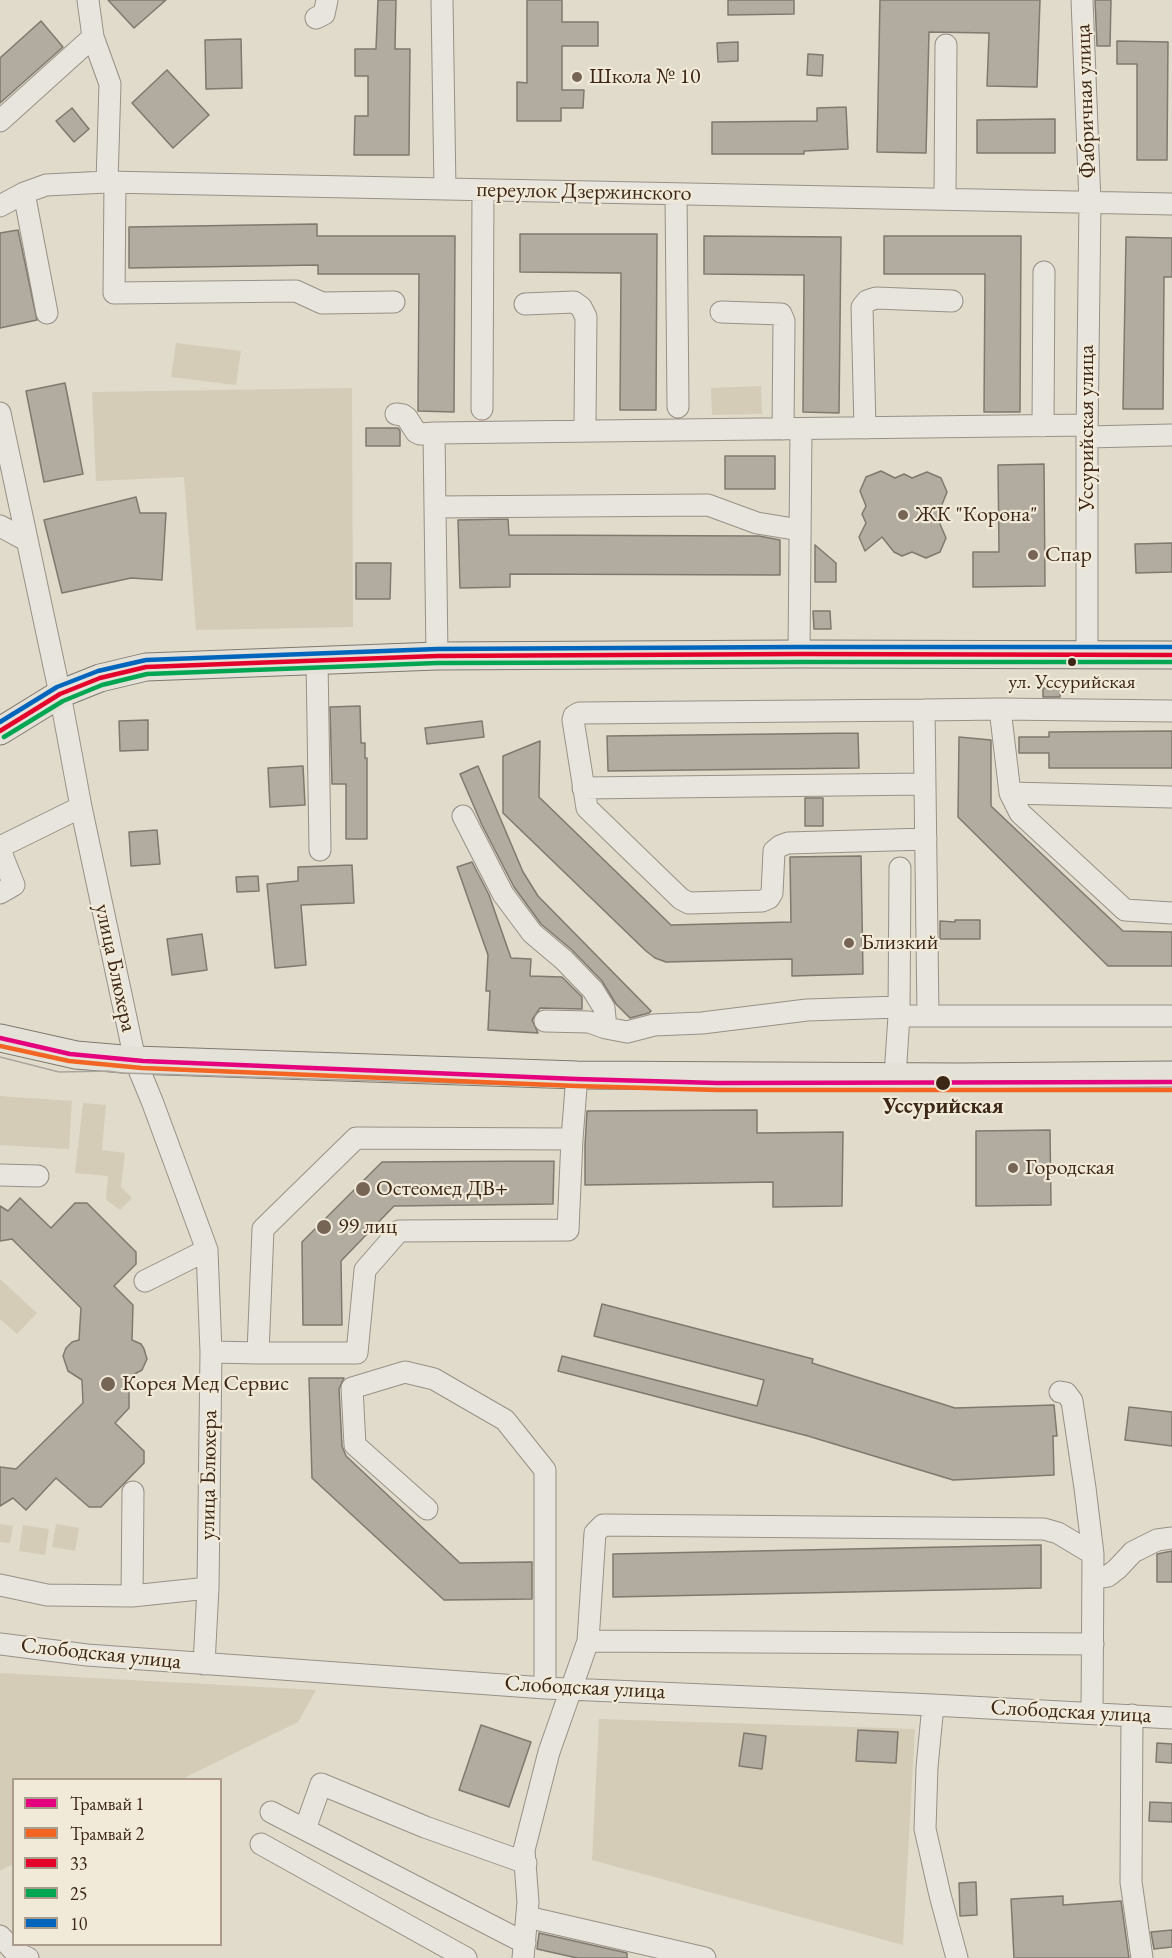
<!DOCTYPE html>
<html>
<head>
<meta charset="utf-8">
<style>
	body { margin:0 }
	#map { position:relative; width:1172px; height:1958px; overflow:hidden; background:#e1dbcc; font-family:"EB Garamond",serif }
	canvas { display:block }
	.legend { position:absolute; left:12px; top:1778px; width:210px; height:168px; box-sizing:border-box; background:#f1ead9; border:2px solid #a99c8b; margin:0; padding:8px 10px; list-style:none; font-size:18px; color:#3c2615 }
	.legend li { display:flex; align-items:center; gap:12px; height:30px }
	.legend b { width:30px; border:2px solid #a99c8b }
</style>
</head>
<body>
<div id="map">
<canvas width="1172" height="1958"></canvas>
<ul class="legend">
<li><b style="height:8px;background:#e5007d"></b>Трамвай 1</li>
<li><b style="height:8px;background:#f26522"></b>Трамвай 2</li>
<li><b style="height:8px;background:#e4002b"></b>33</li>
<li><b style="height:8px;background:#00a651"></b>25</li>
<li><b style="height:8px;background:#0065bd"></b>10</li>
</ul>
</div>
<script>
const ctx = document.querySelector('canvas').getContext('2d');
ctx.lineJoin = 'round';
function fillPath(path, color) {
  ctx.fillStyle = color;
  ctx.fill(path, 'evenodd');
}
function poly(rows) {
  const path = new Path2D();
  for (const r of rows) {
    path.moveTo(r[0], r[1]);
    for (let i = 2; i < r.length; i += 2) path.lineTo(r[i], r[i + 1]);
  }
  return path;
}
function strokePath(path, color, width, dash) {
  ctx.strokeStyle = color;
  ctx.lineWidth = width;
  ctx.lineCap = dash ? 'butt' : 'round';
  ctx.setLineDash(dash || []);
  ctx.stroke(path);
}
function drawText(font, color, halo, rows, align = 'center') {
  ctx.font = font + ' "EB Garamond",serif';
  ctx.lineWidth = 4.5;
  ctx.setLineDash([]);
  ctx.textBaseline = 'middle';
  ctx.strokeStyle = halo;
  ctx.fillStyle = color;
  for (const [text, x, y, turn = 0] of rows) {
    ctx.save();
    ctx.translate(x, y);
    ctx.rotate((+turn || 0) * Math.PI / 180);
    ctx.textAlign = isNaN(turn) ? turn : align;
    if (halo) ctx.strokeText(text, 0, 0);
    ctx.fillText(text, 0, 0);
    ctx.restore();
  }
}
fillPath(poly([
	[176,343,241,351,236,385,171,377],
	[761,386,762,414,712,415,711,388],
	[352,388,353,627,196,630,184,477,96,481,92,392],
	[0,1096,72,1101,69,1149,0,1145],
	[83,1103,106,1105,102,1150,125,1153,121,1187,132,1198,120,1210,106,1200,108,1176,75,1173],
	[0,1279,37,1313,17,1334,0,1319],
	[0,1524,13,1526,10,1543,0,1542],
	[56,1524,79,1528,75,1551,52,1547],
	[23,1525,49,1529,45,1555,19,1551],
	[0,1673,316,1690,298,1722,182,1779,14,1780,13,1864,0,1871],
	[599,1719,915,1729,903,1945,592,1860]
]), '#d5ccb7');
const building = poly([
	[108,0,166,0,134,28,108,0],
	[378,0,396,0,395,49,410,49,409,155,354,155,355,116,368,116,368,76,355,76,355,49,376,49,378,0],
	[527,0,562,0,562,22,598,22,598,46,562,46,562,90,584,90,583,108,561,108,561,121,517,121,517,82,527,83,527,0],
	[728,0,794,0,794,14,728,15,728,0],
	[880,0,1040,0,1037,87,987,86,989,33,929,32,926,153,877,152,880,0],
	[1095,0,1111,0,1110,46,1097,46,1095,0],
	[41,21,63,47,0,103,0,58,41,21],
	[241,39,242,88,206,89,205,40,241,39],
	[1117,41,1168,42,1167,160,1137,160,1137,64,1117,64,1117,41],
	[738,42,738,61,718,62,717,43,738,42],
	[808,54,823,55,822,76,807,75,808,54],
	[167,70,209,115,173,148,132,103,167,70],
	[846,107,848,149,804,151,804,154,712,154,712,122,817,121,817,108,846,107],
	[72,108,89,129,74,142,56,121,72,108],
	[1055,119,1055,153,977,153,977,120,1055,119],
	[317,224,317,236,455,236,454,412,418,411,419,274,318,274,318,265,129,268,129,227,317,224],
	[18,230,37,320,0,328,0,233,18,230],
	[520,234,657,234,656,410,620,410,621,273,520,272,520,234],
	[704,236,841,237,839,413,803,412,804,275,704,274,704,236],
	[884,236,1021,236,1020,412,984,412,985,274,884,274,884,236],
	[1126,237,1172,238,1172,277,1164,277,1163,409,1123,409,1126,237],
	[65,383,83,474,44,482,26,391,65,383],
	[366,428,398,428,400,431,400,446,366,446,366,428],
	[725,456,775,456,775,489,725,489,725,456],
	[1044,464,1045,586,973,587,973,552,999,552,998,465,1044,464],
	[881,471,895,478,904,474,912,478,927,472,941,478,947,492,941,507,944,516,940,524,946,538,940,552,926,558,912,552,902,556,894,552,882,537,865,551,859,537,866,523,862,514,866,506,860,491,866,477,881,471],
	[136,497,140,513,166,513,162,580,131,578,62,593,44,520,136,497],
	[508,519,509,535,759,536,780,540,780,575,510,574,510,587,460,588,458,520,508,519],
	[1172,543,1172,572,1136,573,1135,544,1172,543],
	[815,545,836,563,836,582,815,582,815,545],
	[356,563,391,563,390,599,356,599,356,563],
	[813,611,830,611,831,629,814,629,813,611],
	[1043,688,1060,688,1060,697,1043,697,1043,688],
	[360,706,361,743,365,743,365,758,367,758,367,839,346,839,346,784,332,784,330,707,360,706],
	[148,720,148,750,120,751,119,721,148,720],
	[482,721,484,737,427,744,425,728,482,721],
	[1172,731,1172,768,1049,768,1049,753,1019,753,1019,737,1049,737,1049,732,1172,731],
	[858,733,859,768,608,771,607,736,858,733],
	[959,737,991,740,991,806,1123,931,1172,932,1172,966,1108,966,958,817,959,737],
	[540,741,539,797,671,925,791,922,790,857,861,856,863,974,792,976,792,959,666,962,655,958,646,951,503,813,503,756,540,741],
	[303,766,305,805,270,807,268,768,303,766],
	[478,766,523,872,538,896,651,1011,649,1013,630,1018,616,1004,602,981,572,950,541,924,514,887,482,825,460,774,478,766],
	[805,798,823,798,823,826,805,826,805,798],
	[157,830,160,864,131,866,129,832,157,830],
	[472,862,489,895,511,958,531,959,530,976,562,977,582,997,582,1009,540,1008,532,1020,538,1033,488,1030,490,991,486,991,488,955,457,867,472,862],
	[352,865,354,903,301,905,306,965,275,968,267,884,298,881,298,867,352,865],
	[258,876,259,891,237,892,236,877,258,876],
	[955,920,980,920,980,939,940,939,940,921,955,922,955,920],
	[202,934,207,970,172,975,167,939,202,934],
	[757,1110,757,1133,843,1132,842,1206,773,1207,773,1182,585,1185,585,1145,587,1111,757,1110],
	[1050,1130,1051,1205,976,1206,976,1131,1050,1130],
	[554,1161,553,1204,394,1206,341,1261,342,1325,303,1325,302,1242,382,1162,554,1161],
	[20,1198,51,1228,75,1203,87,1203,136,1252,136,1264,114,1286,133,1305,132,1340,141,1344,144,1349,147,1359,142,1370,129,1377,129,1408,115,1423,144,1451,144,1463,101,1507,89,1507,56,1478,26,1510,13,1498,0,1506,0,1467,16,1469,83,1403,82,1380,68,1371,63,1356,66,1348,72,1342,79,1340,81,1308,12,1239,0,1241,0,1206,8,1211,20,1198],
	[602,1304,813,1359,812,1363,955,1408,1054,1405,1057,1436,1053,1436,1054,1475,953,1480,808,1436,558,1371,562,1356,757,1406,764,1380,594,1336,602,1304],
	[309,1378,344,1378,339,1389,342,1446,346,1456,460,1563,532,1562,532,1599,444,1600,312,1478,309,1378],
	[1129,1407,1172,1412,1172,1446,1125,1440,1129,1407],
	[1041,1545,1041,1588,613,1597,613,1554,1041,1545],
	[1172,1551,1172,1582,1157,1582,1157,1554,1172,1551],
	[481,1725,531,1742,509,1807,459,1790,481,1725],
	[858,1730,898,1732,896,1763,856,1761,858,1730],
	[744,1733,766,1736,762,1769,739,1766,744,1733],
	[1157,1743,1172,1744,1172,1763,1156,1762,1157,1743],
	[1150,1802,1172,1803,1172,1822,1149,1821,1150,1802],
	[976,1882,977,1915,960,1916,959,1883,976,1882],
	[1063,1896,1063,1905,1121,1901,1129,1958,1014,1958,1011,1899,1063,1896],
	[1172,1930,1172,1947,1154,1949,1151,1932,1172,1930],
	[539,1933,627,1953,627,1958,577,1958,537,1949,539,1933]
]);
fillPath(building, '#b1aba0');
strokePath(building, '#7f796e', 1.5);
const minor = poly([
	[88,0,93,37,110,84,107,182],
	[442,0,445,189],
	[1082,0,1090,202,1087,437,1087,655],
	[316,18,324,14,327,0],
	[0,121,93,37],
	[115,182,114,293,296,291,322,303,394,302],
	[24,193,47,313],
	[676,194,678,407],
	[945,199,946,45],
	[0,206,24,193,46,185,107,182,1172,204],
	[525,304,574,302,581,307,586,317,585,422,583,431],
	[721,312,781,314,784,321,783,429],
	[482,409,483,190],
	[0,413,60,694,81,807,135,1060,152,1101,207,1250,211,1352,208,1588,204,1664],
	[396,414,403,415,407,418,416,432,420,434,434,433],
	[1043,426,1044,272],
	[865,428,862,307,867,301,876,298,952,301],
	[1087,437,1172,435],
	[435,507,708,505,757,523,800,530],
	[0,526,26,540],
	[799,654,801,429],
	[437,656,434,433,1087,425],
	[317,660,320,850],
	[1000,709,1172,711],
	[924,710,579,713,574,716,573,720,587,808,681,899,689,903,762,901,769,898,772,893,774,851,780,846,788,843,926,839],
	[583,788,925,784],
	[1010,793,1020,813,1125,910,1172,913],
	[463,816,503,894,532,933,564,960,593,990,604,1008,606,1028],
	[0,847,81,807],
	[0,850,14,885,0,893],
	[928,1015,924,710,1000,709,1010,793,1172,797],
	[899,1016,900,868],
	[545,1021,589,1022,606,1028,627,1032,654,1025,702,1023,807,1010,899,1007],
	[895,1076,899,1016,1172,1016],
	[572,1139,577,1075],
	[0,1175,38,1176],
	[145,1281,207,1250],
	[211,1352,258,1353,357,1353,365,1270,399,1231,568,1230,572,1139,356,1138,263,1229,258,1353],
	[1060,1392,1066,1393,1072,1401,1085,1488,1093,1554],
	[427,1509,355,1445,352,1388,405,1372,434,1379,505,1420,545,1470,545,1688],
	[1093,1578,1108,1576,1117,1569,1133,1552,1157,1540,1172,1538],
	[0,1585,47,1595,132,1596,208,1588],
	[132,1596,133,1492],
	[588,1641,595,1533,603,1525,1044,1529,1058,1533,1093,1554,1092,1713],
	[0,1644,87,1655,545,1688,933,1705,1172,1718],
	[933,1705,927,1767,925,1829,940,1895,957,1958],
	[1132,1715,1131,1882,1142,1958],
	[271,1812,525,1943],
	[305,1829,321,1784,425,1827,526,1863],
	[261,1844,466,1958],
	[527,1917,705,1958],
	[0,1936,16,1953,28,1958],
	[523,1958,528,1902,524,1850,549,1752,588,1641,1093,1644]
]);
const major = poly([
	[0,731,60,694,100,678,146,667,437,656,799,654,1172,655],
	[0,1038,76,1055,135,1060,577,1075,960,1077,1172,1075]
]);
strokePath(minor, '#979186', 23);
strokePath(major, '#7f796e', 29);
strokePath(minor, '#e8e5de', 21);
strokePath(major, '#e4e1d8', 27);
strokePath(poly([
	[0,1057,59,1072,108,1071,122,1073,576,1087,865,1090,1172,1087]
]), '#a9a59d', 1.5);
strokePath(poly([
	[0,731,60,694,100,678,146,667,437,656,799,654,1172,655]
]), '#e4002b', 4.5);
strokePath(poly([
	[4,737,63,701,102,685,147,674,437,663,799,662,1172,662]
]), '#00a651', 4.5);
strokePath(poly([
	[0,722,57,687,98,671,146,660,437,649,799,647,1172,647]
]), '#0065bd', 4.5);
strokePath(poly([
	[0,1038,70,1054,143,1061,577,1079,717,1083,1172,1082]
]), '#e5007d', 4.5);
strokePath(poly([
	[0,1046,69,1061,142,1068,577,1086,717,1090,1172,1090]
]), '#f26522', 4.5);
for (const [x, y, r, color] of [
	[577,77,6,"#766555"],
	[903,515,6,"#766555"],
	[1033,555,6,"#766555"],
	[1072,662,5,"#3c2615"],
	[849,943,6,"#766555"],
	[943,1083,8,"#3c2615"],
	[1013,1168,6,"#766555"],
	[363,1189,8,"#766555"],
	[324,1227,8,"#766555"],
	[108,1384,8,"#766555"]
]) {
  const dot = new Path2D();
  dot.arc(x, y, r, 0, 2 * Math.PI);
  ctx.fillStyle = color;
  ctx.fill(dot);
  strokePath(dot, '#f1ead9', 2);
}
drawText('20px', '#3c2615', '#f1ead9', [
	["ул. Уссурийская",1072,683]
]);
drawText('22px', '#3c2615', '#f1ead9', [
	["Школа № 10",589,77],
	["ЖК \"Корона\"",915,515],
	["Спар",1045,555],
	["Близкий",861,943],
	["Городская",1025,1168],
	["Остеомед ДВ+",376,1189],
	["99 лиц",338,1227],
	["Корея Мед Сервис",122,1384]
], 'left');
drawText('22px', '#3c2615', '#f1ead9', [
	["Фабричная улица",1086,101,-92],
	["переулок Дзержинского",584,192,1],
	["Уссурийская улица",1087,428,-90],
	["улица Блюхера",115,968,78],
	["улица Блюхера",209,1475,-89],
	["Слободская улица",101,1654,6],
	["Слободская улица",585,1688,3],
	["Слободская улица",1071,1712,3]
]);
drawText('bold 22px', '#3c2615', '#f1ead9', [
	["Уссурийская",943,1107]
]);
</script>
</body>
</html>
